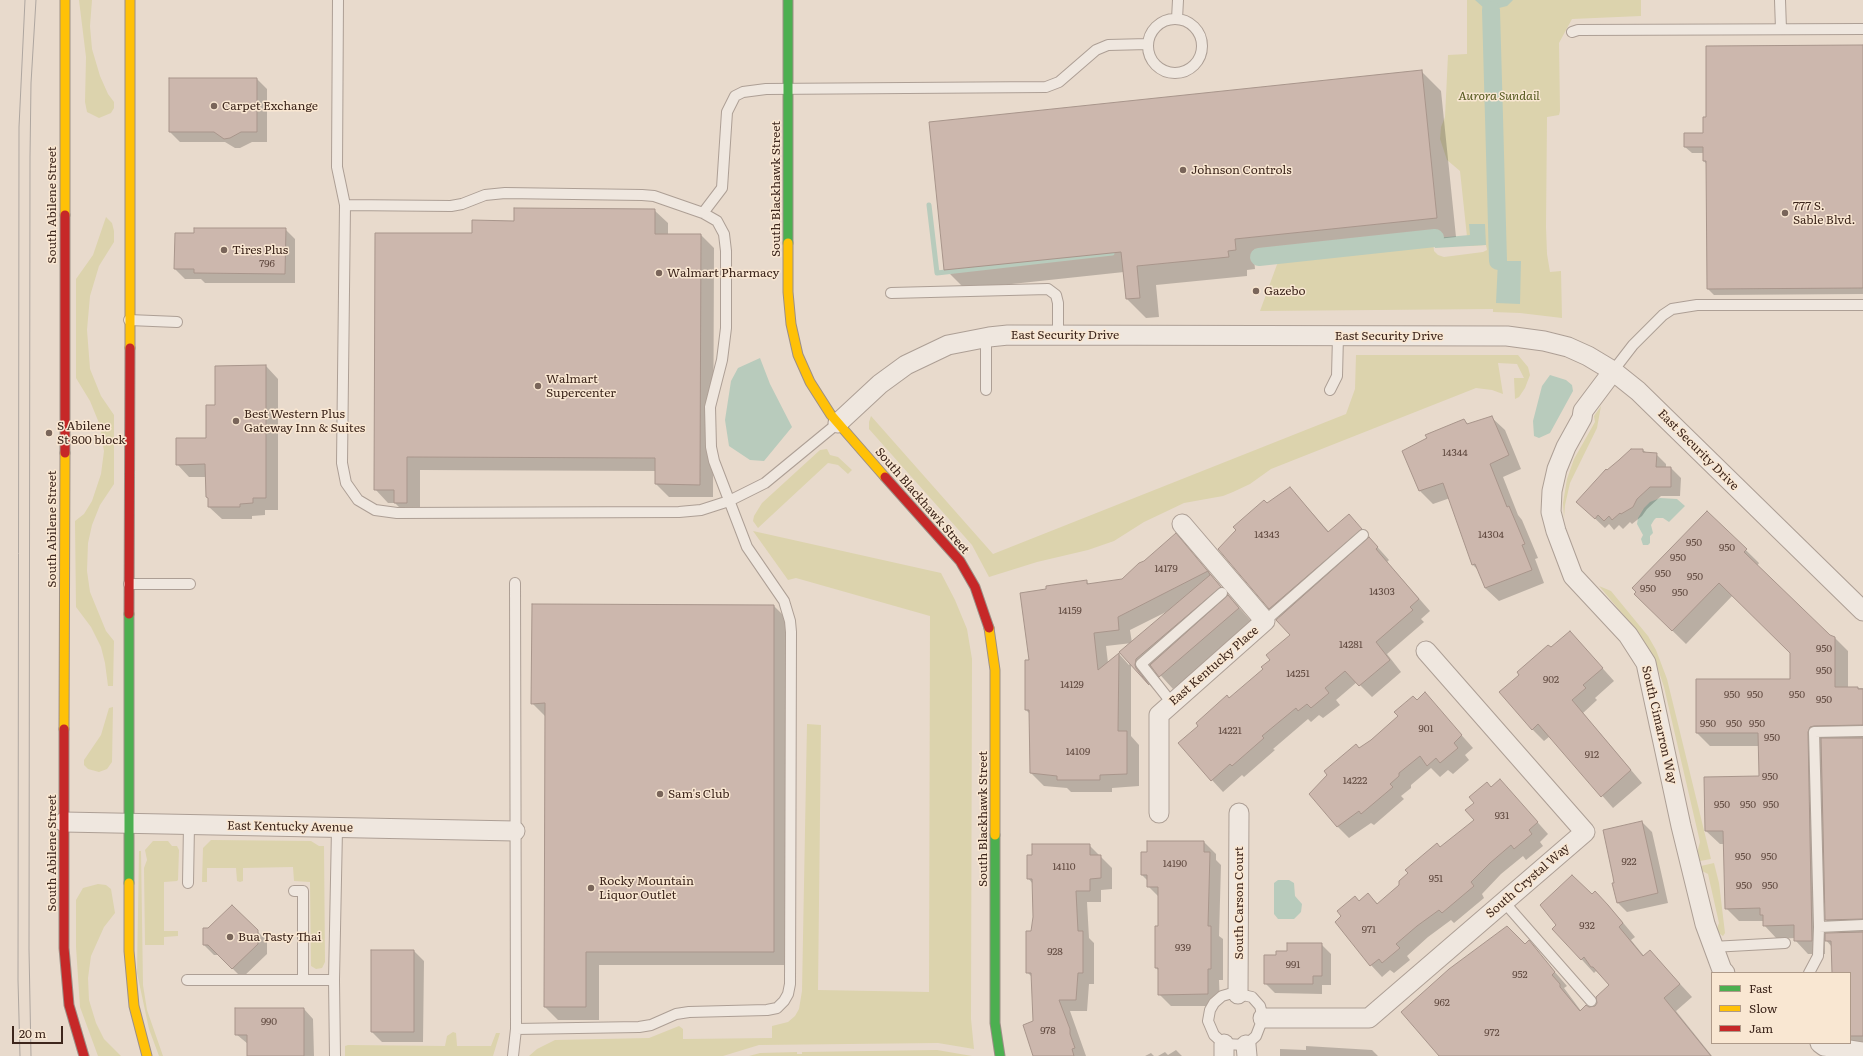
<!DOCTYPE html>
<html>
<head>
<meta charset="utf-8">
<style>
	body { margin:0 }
	#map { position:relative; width:1863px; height:1056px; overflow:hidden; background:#e8dacc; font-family:Literata,serif }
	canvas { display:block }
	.legend { position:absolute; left:1711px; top:972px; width:140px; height:72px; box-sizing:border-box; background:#f9e7d2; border:1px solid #ae9a89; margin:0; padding:5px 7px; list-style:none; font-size:12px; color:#3d261c }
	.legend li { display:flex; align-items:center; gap:8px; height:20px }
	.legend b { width:20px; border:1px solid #ae9a89 }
	.scale { position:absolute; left:12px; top:1026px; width:51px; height:18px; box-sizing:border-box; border:2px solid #3d261c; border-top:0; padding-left:5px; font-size:12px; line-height:14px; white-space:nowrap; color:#3d261c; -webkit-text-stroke:3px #f9e7d2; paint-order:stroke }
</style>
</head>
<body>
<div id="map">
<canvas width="1863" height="1056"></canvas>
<ul class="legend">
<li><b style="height:5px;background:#4caf50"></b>Fast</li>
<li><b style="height:5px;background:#ffc107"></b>Slow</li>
<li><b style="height:5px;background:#c62828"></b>Jam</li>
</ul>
<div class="scale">20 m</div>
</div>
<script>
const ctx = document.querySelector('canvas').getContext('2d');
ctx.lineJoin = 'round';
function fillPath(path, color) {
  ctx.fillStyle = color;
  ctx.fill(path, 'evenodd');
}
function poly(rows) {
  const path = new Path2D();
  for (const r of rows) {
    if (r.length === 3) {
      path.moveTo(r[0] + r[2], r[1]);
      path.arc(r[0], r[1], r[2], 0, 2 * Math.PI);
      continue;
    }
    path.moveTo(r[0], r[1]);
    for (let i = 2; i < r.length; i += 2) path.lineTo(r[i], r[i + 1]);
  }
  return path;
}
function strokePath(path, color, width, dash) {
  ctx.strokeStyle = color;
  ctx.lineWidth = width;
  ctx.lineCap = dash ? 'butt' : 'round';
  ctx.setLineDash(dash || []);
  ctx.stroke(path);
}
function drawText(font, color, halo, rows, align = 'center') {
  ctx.font = font + ' Literata,serif';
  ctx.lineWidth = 3;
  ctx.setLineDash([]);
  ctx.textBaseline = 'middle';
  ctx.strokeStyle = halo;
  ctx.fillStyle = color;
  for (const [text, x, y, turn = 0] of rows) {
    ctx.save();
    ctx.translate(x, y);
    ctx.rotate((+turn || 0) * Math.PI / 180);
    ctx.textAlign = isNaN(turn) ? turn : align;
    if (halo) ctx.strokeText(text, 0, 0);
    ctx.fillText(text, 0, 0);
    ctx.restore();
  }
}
fillPath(poly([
	[79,0,92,0,90,26,92,49,100,76,108,94,114,102,114,108,111,113,99,118,87,112,85,102,86,57],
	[1467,0,1641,0,1641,16,1572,19,1559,43,1560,111,1559,115,1547,117,1546,227,1547,254,1550,272,1561,271,1562,318,1520,313,1493,312,1493,309,1260,311,1279,259,1433,242,1434,251,1438,255,1444,257,1483,252,1487,250,1486,245,1468,246,1460,171,1447,160,1440,139,1441,127,1445,117,1448,55,1467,54],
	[106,217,112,223,114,231,114,242,99,266,90,296,87,330,90,369,101,396,114,415,114,484,100,505,92,525,88,543,87,571,90,592,106,631,114,641,113,686,108,686,105,663,101,647,91,627,76,607,75,521,84,514,92,501,101,474,104,451,99,423,90,401,76,378,76,279,93,255],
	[1356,355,1518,355,1528,367,1530,375,1525,388,1519,397,1515,399,1514,378,1524,378,1517,364,1498,363,1503,394,1492,390,1476,388,1271,469,1250,484,1233,492,1223,496,1184,503,1144,522,1114,541,1088,550,1037,562,989,577,972,545,869,429,869,422,871,416,993,554,1346,414,1355,389],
	[1601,406,1597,428,1570,483,1565,505,1564,518,1563,503,1567,479,1574,459,1595,422,1594,416],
	[827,449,830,455,838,457,852,470,848,474,838,465,828,463,758,528,753,521,754,516,762,503,820,450],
	[753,531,941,573,955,600,967,629,972,659,971,1019,974,1049,938,1043,759,1045,723,1056,529,1056,537,1049,555,1040,649,1038,679,1026,683,1029,683,1039,772,1038,772,1026,788,1022,795,1016,799,1009,802,991,807,724,821,725,818,990,929,992,930,616,796,578,788,580],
	[1599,586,1611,591,1648,636,1656,650,1667,679,1711,859,1700,861,1697,853,1700,842,1664,687,1654,657,1637,631],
	[113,707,112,762,107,769,99,772,88,769,84,765,84,760,101,735,109,708],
	[211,840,311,841,319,846,324,846,325,962,322,968,316,969,311,966,310,882,294,881,293,867,243,868,243,881,240,882,237,881,236,868,207,868,207,882,202,882,203,848],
	[153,841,168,841,172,846,177,846,179,850,178,880,177,881,164,882,164,931,178,931,178,936,164,937,164,945,145,945,144,868,147,860,145,850],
	[139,851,141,851,143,985,147,1010,163,1056,159,1056,149,1029,137,973],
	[1714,863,1719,883,1725,933,1723,936,1716,931,1719,923,1708,874,1702,871,1701,866],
	[98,884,106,885,111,889,115,913,104,927,91,956,88,978,89,1000,96,1023,104,1039,121,1056,98,1056,80,1007,76,947,76,900,83,888],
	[453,1032,456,1033,457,1046,491,1046,496,1033,500,1033,493,1056,345,1056,345,1046,348,1045,445,1046,447,1036],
	[937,1050,972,1056,749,1056,760,1053,797,1052,797,1054,802,1054,802,1052]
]), '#dcd3ad');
fillPath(poly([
	[1475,0,1513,0,1507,6,1491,10,1484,8],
	[1469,224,1485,224,1486,245,1435,248,1435,238,1470,235],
	[1498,261,1521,261,1520,304,1496,303],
	[760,358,770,384,792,427,764,461,750,460,729,446,725,420,731,381,738,368],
	[1550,375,1566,380,1572,385,1573,391,1550,433,1539,438,1534,436,1533,421,1542,386],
	[1660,498,1677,499,1685,506,1669,522,1663,518,1656,518,1654,520,1651,525,1653,533,1650,536,1650,543,1648,545,1643,545,1641,539,1643,535,1637,524,1638,518,1644,508,1650,502],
	[1278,880,1289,880,1294,883,1295,896,1302,904,1301,912,1294,919,1278,919,1274,914,1274,883]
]), '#b8cbbc');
fillPath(poly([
	[1863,46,1863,294,1714,295,1708,289,1707,165,1704,161,1704,153,1692,153,1685,147,1704,134],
	[1421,71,1441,91,1456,237,1254,258,1255,269,1247,270,1247,276,1156,285,1159,317,1146,318,1127,299,1124,272,965,289,945,269],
	[257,79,267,89,267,142,252,142,240,148,235,148,225,142,180,142,170,132],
	[654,210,668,223,668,235,701,235,714,248,713,497,669,497,656,484,656,471,420,470,420,516,408,516,395,503,388,503,375,489,473,234,515,222],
	[285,229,295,239,295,283,205,283,201,279,185,279,175,269],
	[266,366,278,379,278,510,265,510,265,515,252,516,252,519,222,519,209,507,206,477,189,477,177,464,207,439,216,406],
	[1491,417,1505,430,1521,469,1503,477,1518,515,1522,520,1538,558,1535,559,1544,583,1499,601,1485,588,1479,571,1473,565,1450,498,1433,504,1420,491,1464,420,1469,425],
	[1643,450,1647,453,1656,454,1666,464,1666,468,1671,468,1681,478,1680,496,1661,496,1647,509,1642,516,1632,524,1630,522,1623,529,1619,525,1614,530,1609,524,1605,528,1587,511,1607,471],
	[1290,488,1329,532,1349,515,1389,560,1387,562,1430,611,1421,619,1424,622,1387,654,1401,672,1372,697,1357,682,1336,700,1340,705,1323,718,1319,715,1311,722,1308,719,1273,749,1275,750,1244,777,1242,775,1223,792,1212,780,1230,700,1264,670,1292,635,1280,618,1270,608,1267,504],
	[1707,512,1759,563,1757,566,1830,636,1835,638,1848,651,1848,688,1863,688,1863,1049,1850,1043,1850,973,1833,973,1832,947,1825,939,1825,954,1808,954,1795,940,1795,938,1777,939,1764,925,1764,921,1739,921,1726,908,1724,844,1720,844,1706,831,1760,777,1759,746,1710,746,1697,733,1791,680,1791,652,1733,595,1686,644,1635,594],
	[1824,903,1826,903,1826,920,1840,934,1824,934],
	[1176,535,1252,622,1173,689,1154,668,1149,672,1147,678,1155,691,1131,664,1131,736,1139,745,1139,786,1112,788,1112,792,1071,792,1067,788,1044,786,1031,773,1030,714,1026,710,1030,661,1047,590,1086,581,1089,584,1122,580],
	[1170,610,1129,665,1119,654,1108,663,1106,646,1132,643,1130,630],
	[774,606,787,619,787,965,599,965,599,1020,558,1020,545,1007,545,716,532,703],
	[1570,632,1614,681,1595,698,1597,700,1583,713,1642,783,1613,808,1550,736,1544,741,1532,729,1551,649],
	[1425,694,1473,748,1465,755,1469,760,1453,774,1448,770,1440,777,1431,768,1411,785,1411,788,1401,796,1404,799,1374,825,1371,823,1349,838,1337,826,1359,749,1372,741],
	[1500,780,1548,834,1540,842,1543,846,1526,860,1523,856,1501,874,1482,894,1484,898,1454,923,1451,920,1428,937,1407,956,1410,960,1394,973,1390,970,1382,977,1371,965,1359,902,1368,895,1378,904,1440,848,1475,820,1475,803,1487,783,1492,788],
	[1642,822,1652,832,1668,903,1627,912,1617,902,1615,883],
	[1204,842,1216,854,1216,860,1221,865,1219,936,1223,939,1223,980,1219,980,1220,1006,1171,1006,1159,994,1159,971,1156,968,1159,927,1159,897,1148,886,1148,881,1142,875],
	[1089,845,1112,868,1112,889,1101,890,1101,902,1087,902,1089,938,1094,943,1094,984,1089,984,1087,1011,1070,1011,1086,1056,1036,1056,1032,977,1027,972,1034,917,1033,884,1028,878],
	[1592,896,1608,906,1620,919,1635,937,1631,940,1644,956,1650,951,1692,997,1676,1011,1712,1056,1441,1056,1528,941,1567,986,1564,988,1581,1011,1596,1007,1611,985,1596,971,1594,973,1554,929],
	[232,906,267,941,267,954,242,978,219,955,214,955,204,945,209,929],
	[1321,944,1331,954,1331,985,1322,985,1322,994,1275,993,1265,983,1276,956],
	[414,951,424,961,423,1042,382,1042,372,1032],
	[304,1009,313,1019,314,1056,248,1056,248,1044,236,1034],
	[1306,1046,1372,1050,1378,1056,1280,1056,1280,1049,1306,1050],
	[1176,1050,1182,1056,1158,1056,1165,1052,1168,1055],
	[1151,1053,1154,1056,1145,1056]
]), '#0003');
strokePath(poly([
	[929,205,937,273,1112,253]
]), '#b8cbbc', 5);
strokePath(poly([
	[1491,10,1498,261],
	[1259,257,1435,238]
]), '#b8cbbc', 18);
const building = poly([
	[1863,45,1863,288,1707,289,1706,161,1703,161,1703,147,1684,147,1684,133,1703,133,1703,117,1706,117,1706,46,1863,45],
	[1422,70,1437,218,1235,239,1236,250,1228,251,1229,257,1137,266,1140,298,1126,299,1121,252,944,270,929,122,1422,70],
	[169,78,257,78,257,132,241,132,230,138,224,139,214,132,169,132,169,78],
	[514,208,655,209,655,234,701,234,700,485,655,484,655,458,407,457,407,503,394,503,394,490,374,490,375,233,472,233,472,220,514,221,514,208],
	[194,228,286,228,285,274,194,273,194,269,174,269,175,233,194,233,194,228],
	[266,365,266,498,253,498,253,503,240,504,240,507,208,507,208,498,206,497,205,464,176,465,176,438,206,438,206,405,215,405,215,366,266,365],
	[1492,416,1509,455,1490,464,1507,507,1509,506,1525,544,1522,545,1532,570,1485,588,1475,564,1472,565,1443,483,1419,491,1402,451,1427,438,1425,435,1464,419,1467,424,1492,416],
	[1631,449,1643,449,1643,452,1657,453,1656,467,1671,467,1671,487,1650,487,1637,499,1633,507,1621,514,1620,513,1612,520,1609,516,1604,521,1598,515,1595,519,1576,502,1606,469,1607,470,1619,460,1631,449],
	[1290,487,1328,532,1349,514,1362,529,1269,609,1218,549,1236,530,1233,527,1249,513,1264,500,1267,503,1290,487],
	[1707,511,1747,549,1744,552,1830,635,1835,637,1835,687,1858,687,1858,689,1863,689,1863,725,1814,726,1810,727,1808,732,1812,941,1794,941,1794,925,1763,926,1763,915,1760,915,1760,908,1725,909,1723,831,1705,831,1704,777,1759,776,1758,733,1696,733,1696,679,1790,679,1790,653,1719,583,1672,631,1634,594,1636,592,1632,588,1707,511],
	[1176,533,1221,587,1136,659,1135,665,1136,668,1149,685,1119,652,1210,575,1208,571,1118,617,1119,630,1094,633,1098,670,1119,653,1118,731,1127,731,1127,774,1100,775,1100,780,1057,780,1057,776,1030,773,1029,710,1025,710,1025,660,1029,660,1020,593,1046,589,1046,586,1087,580,1087,584,1122,579,1139,563,1144,561,1176,533],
	[1369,537,1378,547,1376,549,1419,599,1410,607,1413,610,1376,642,1390,660,1359,686,1345,671,1325,688,1329,693,1311,708,1307,704,1298,711,1296,708,1262,736,1264,738,1232,766,1230,764,1211,781,1178,743,1198,726,1196,723,1227,695,1229,698,1263,669,1261,667,1270,660,1266,655,1290,635,1276,620,1369,537],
	[1228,595,1239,608,1159,677,1150,665,1228,595],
	[532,604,774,605,774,952,586,952,586,1007,544,1007,545,703,531,704,532,604],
	[1570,631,1603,668,1583,685,1586,688,1572,700,1631,770,1601,797,1538,724,1532,730,1499,692,1519,675,1517,672,1548,645,1551,647,1570,631],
	[1425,692,1462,735,1454,743,1458,748,1440,763,1436,758,1427,766,1420,756,1399,773,1399,776,1390,784,1393,787,1361,814,1359,811,1337,827,1309,794,1327,775,1324,771,1356,744,1359,748,1371,740,1398,716,1394,712,1413,696,1417,700,1425,692],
	[1821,738,1863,738,1863,919,1825,920,1821,738],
	[1500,779,1538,822,1529,830,1532,834,1514,849,1511,845,1490,863,1471,882,1474,886,1442,913,1439,910,1417,926,1396,944,1400,948,1382,963,1379,959,1370,966,1335,922,1341,916,1337,911,1355,896,1359,901,1368,893,1377,904,1399,885,1399,881,1408,873,1405,870,1437,843,1440,847,1474,820,1465,810,1474,803,1469,797,1487,782,1491,787,1500,779],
	[1642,821,1658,893,1617,903,1612,883,1614,883,1613,877,1603,830,1642,821],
	[1147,841,1204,841,1204,852,1210,852,1208,926,1211,926,1211,969,1208,969,1208,994,1158,995,1158,968,1155,968,1155,926,1158,926,1158,887,1147,887,1147,875,1141,875,1141,852,1147,852,1147,841],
	[1032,844,1090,844,1090,855,1101,855,1101,878,1090,879,1090,891,1076,891,1078,931,1083,931,1083,973,1078,973,1076,1000,1059,1000,1070,1029,1070,1034,1075,1048,1072,1049,1074,1056,1033,1056,1023,1025,1033,1021,1031,973,1026,973,1026,931,1031,931,1033,917,1032,879,1027,879,1027,855,1032,855,1032,844],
	[1572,875,1592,894,1595,891,1608,905,1623,923,1619,927,1643,956,1650,950,1680,984,1664,998,1711,1056,1439,1056,1401,1012,1449,969,1507,926,1525,944,1529,940,1555,972,1552,975,1560,984,1560,987,1580,1011,1586,1005,1589,1007,1595,1006,1597,1003,1596,997,1609,985,1593,967,1591,967,1584,957,1581,960,1552,929,1556,925,1540,905,1572,875],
	[232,905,258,930,258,944,232,969,208,945,203,945,203,928,208,928,232,905],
	[1863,932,1863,1036,1850,1036,1850,973,1832,973,1831,941,1825,941,1825,933,1863,932],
	[1287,943,1322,943,1322,976,1313,976,1313,984,1264,984,1264,955,1276,955,1276,951,1287,951,1287,943],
	[371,950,414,950,414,1032,371,1032,371,950],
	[235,1008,304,1008,304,1056,247,1056,247,1035,235,1035,235,1008]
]);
fillPath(building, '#ccb7ad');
strokePath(building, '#a8958b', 1);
const lane = poly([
	[338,0,337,167,345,205,342,463,346,483,358,500,375,510,397,513,679,512,701,510,729,501,765,483,838,423],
	[1780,0,1781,29],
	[1177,19,1178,0],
	[1175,46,27],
	[1572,32,1578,30,1863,29],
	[345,205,451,206,462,204,485,195,505,193,642,195,654,196,703,213,717,221,724,234,726,251,726,328,722,360,710,407,711,447,714,461,747,547,784,601,790,621,791,632,790,984,788,994,784,1001,777,1008,767,1010,689,1012,676,1014,651,1025,639,1027,516,1029],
	[703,213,722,188,727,112,735,96,743,92,766,89,1046,87,1059,82,1096,50,1108,45,1148,44],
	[891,293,1048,289,1056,295,1058,303,1058,335],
	[129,320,177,322],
	[1613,371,1633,345,1663,315,1672,309,1697,305,1863,305],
	[986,390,986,337],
	[1330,390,1337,376,1338,336],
	[129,584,190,584],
	[1265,621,1363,535],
	[1171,702,1141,664,1222,593],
	[188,883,189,825],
	[294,891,303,891,303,980],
	[1504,902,1591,1001],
	[1819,927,1863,925],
	[1712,947,1785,943],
	[1809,973,1818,956,1819,927,1814,732,1863,731],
	[187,980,334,980],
	[1229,994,1238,994,1252,997,1260,1006,1263,1018,1256,1036,1246,1045,1224,1044,1214,1035,1208,1021,1210,1010,1214,1003,1222,996,1229,994],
	[335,1056,334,980,337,829],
	[513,1056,516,1029,515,583]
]);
const street = poly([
	[1613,371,1583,411,1582,418,1566,447,1557,469,1552,491,1551,512,1556,531,1573,576,1628,635,1646,663,1681,826,1705,924,1722,970,1725,973],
	[838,423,880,384,906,365,948,345,989,337,1008,335,1507,336,1544,341,1568,347,1588,356,1613,371,1638,391,1863,611],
	[1159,813,1159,715,1265,621,1182,524],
	[64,822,515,831],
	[1238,994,1239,813],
	[1263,1018,1369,1018,1585,832,1426,651],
	[1820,1043,1824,1046,1863,1052],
	[1224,1044,1224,1056],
	[1246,1045,1247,1056]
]);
const fast = poly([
	[788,0,788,243],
	[995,835,995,1023,1000,1056],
	[129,883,129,614]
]);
const slow = poly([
	[65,215,65,0],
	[788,243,788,292,791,324,798,355,810,382,831,415,885,477],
	[130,348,130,0],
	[989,628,995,670,995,835],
	[64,729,65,453],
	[129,883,129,951,134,1006,147,1056]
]);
const jam = poly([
	[65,453,65,215],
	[885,477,960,561,975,587,989,628],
	[129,614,130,348],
	[64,729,64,948,69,1005,84,1056]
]);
strokePath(lane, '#ad9f95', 12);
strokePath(street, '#ad9f95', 21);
strokePath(fast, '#9c8f86', 11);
strokePath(slow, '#9c8f86', 11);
strokePath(jam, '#9c8f86', 11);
strokePath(lane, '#efe7df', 10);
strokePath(street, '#efe7df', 19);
strokePath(fast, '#4caf50', 9);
strokePath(slow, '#ffc107', 9);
strokePath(jam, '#c62828', 9);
strokePath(poly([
	[20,1056,18,980,19,127,25,0],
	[31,1056,29,949,30,157,31,83,36,0]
]), '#aea6a0', 1);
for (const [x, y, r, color] of [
	[214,106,4,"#79655a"],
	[1183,170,4,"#79655a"],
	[1785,213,4,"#79655a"],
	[224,250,4,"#79655a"],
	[659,273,4,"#79655a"],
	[1256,291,4,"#79655a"],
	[538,386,4,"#79655a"],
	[236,421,4,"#79655a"],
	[49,433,4,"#79655a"],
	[660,794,4,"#79655a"],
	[591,888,4,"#79655a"],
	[230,937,4,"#79655a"]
]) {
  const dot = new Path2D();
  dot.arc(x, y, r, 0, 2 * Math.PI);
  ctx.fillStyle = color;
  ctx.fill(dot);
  strokePath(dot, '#f9e7d2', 1.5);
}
drawText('10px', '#614a40', null, [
	["796",267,264],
	["14344",1455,453],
	["14343",1267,535],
	["14304",1491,535],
	["950",1694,543],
	["950",1727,548],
	["950",1678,558],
	["14179",1166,569],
	["950",1663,574],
	["950",1695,577],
	["950",1648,589],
	["14303",1382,592],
	["950",1680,593],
	["14159",1070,611],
	["14281",1351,645],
	["950",1824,649],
	["950",1824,671],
	["14251",1298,674],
	["902",1551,680],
	["14129",1072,685],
	["950",1732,695],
	["950",1755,695],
	["950",1797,695],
	["950",1824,700],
	["950",1708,724],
	["950",1734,724],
	["950",1757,724],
	["901",1426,729],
	["14221",1230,731],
	["950",1772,738],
	["14109",1078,752],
	["912",1592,755],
	["950",1770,777],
	["14222",1355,781],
	["950",1722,805],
	["950",1748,805],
	["950",1771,805],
	["931",1502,816],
	["950",1743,857],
	["950",1769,857],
	["922",1629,862],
	["14190",1175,864],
	["14110",1064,867],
	["951",1436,879],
	["950",1744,886],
	["950",1770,886],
	["932",1587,926],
	["971",1369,930],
	["939",1183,948],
	["928",1055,952],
	["991",1293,965],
	["952",1520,975],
	["962",1442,1003],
	["990",269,1022],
	["978",1048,1031],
	["972",1492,1033]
]);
drawText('italic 12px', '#575b21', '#f9e7d2', [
	["Aurora Sundail",1499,96]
]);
drawText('12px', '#3d261c', '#f9e7d2', [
	["Carpet Exchange",222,106],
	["Johnson Controls",1191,170],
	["777 S.",1793,206],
	["Sable Blvd.",1793,220],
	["Tires Plus",232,250],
	["Walmart Pharmacy",667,273],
	["Gazebo",1264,291],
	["Walmart",546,379],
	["Supercenter",546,393],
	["Best Western Plus",244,414],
	["Gateway Inn & Suites",244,428],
	["S Abilene",57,426],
	["St 800 block",57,440],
	["Sam's Club",668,794],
	["Rocky Mountain",599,881],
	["Liquor Outlet",599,895],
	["Bua Tasty Thai",238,937]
], 'left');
drawText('12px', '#3d261c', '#f9e7d2', [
	["South Blackhawk Street",776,189,-90],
	["South Abilene Street",52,205,-90],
	["East Security Drive",1065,335],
	["East Security Drive",1389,336],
	["East Security Drive",1698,450,45],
	["South Blackhawk Street",922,501,49],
	["South Abilene Street",52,529,-90],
	["East Kentucky Place",1214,666,-41],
	["South Cimarron Way",1659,725,77],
	["South Blackhawk Street",983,819,-90],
	["East Kentucky Avenue",290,827,1],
	["South Abilene Street",52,853,-90],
	["South Crystal Way",1528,881,-41],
	["South Carson Court",1239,903,-90]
]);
</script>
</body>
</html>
